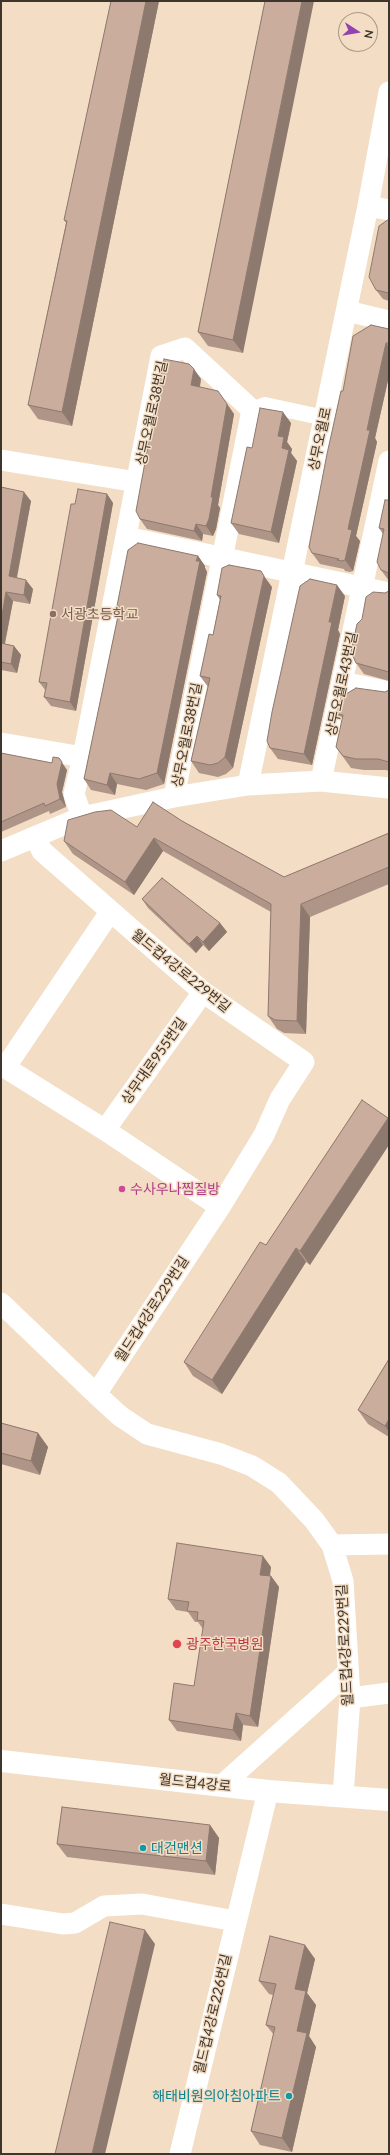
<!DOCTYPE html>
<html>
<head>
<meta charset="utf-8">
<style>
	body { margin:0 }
	#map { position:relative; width:390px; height:2155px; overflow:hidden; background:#f3ddc4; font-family:Lato,sans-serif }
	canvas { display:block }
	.frame { position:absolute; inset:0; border:2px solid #3e352c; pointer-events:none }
	.north { position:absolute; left:338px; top:12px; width:40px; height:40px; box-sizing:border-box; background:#f3ddc4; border:1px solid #ab9a87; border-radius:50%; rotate:102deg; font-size:11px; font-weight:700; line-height:16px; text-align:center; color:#3e352c }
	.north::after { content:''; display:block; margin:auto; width:14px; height:18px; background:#9342b1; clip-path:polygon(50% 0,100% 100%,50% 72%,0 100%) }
</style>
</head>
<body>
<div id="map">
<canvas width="390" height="2155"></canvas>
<div class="frame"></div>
<div class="north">N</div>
</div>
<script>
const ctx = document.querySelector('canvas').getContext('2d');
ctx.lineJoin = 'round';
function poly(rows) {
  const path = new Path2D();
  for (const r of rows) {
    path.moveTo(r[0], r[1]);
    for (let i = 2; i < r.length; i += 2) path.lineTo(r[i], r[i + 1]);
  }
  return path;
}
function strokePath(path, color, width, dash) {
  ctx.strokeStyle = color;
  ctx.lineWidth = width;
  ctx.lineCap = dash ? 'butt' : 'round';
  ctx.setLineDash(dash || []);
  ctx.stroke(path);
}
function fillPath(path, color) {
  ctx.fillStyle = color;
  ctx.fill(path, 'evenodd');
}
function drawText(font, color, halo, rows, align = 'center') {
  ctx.font = font + ' Lato,"Noto Sans KR",sans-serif';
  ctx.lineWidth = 3;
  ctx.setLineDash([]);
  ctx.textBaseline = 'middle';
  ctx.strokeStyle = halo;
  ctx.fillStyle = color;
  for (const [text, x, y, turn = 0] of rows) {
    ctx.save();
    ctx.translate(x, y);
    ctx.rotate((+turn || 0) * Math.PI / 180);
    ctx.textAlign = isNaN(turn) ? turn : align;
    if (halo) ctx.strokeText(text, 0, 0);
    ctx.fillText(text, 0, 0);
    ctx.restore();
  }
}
strokePath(poly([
	[252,410,265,405,325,418]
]), '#fff', 16);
strokePath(poly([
	[368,206,389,210],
	[347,311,389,321],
	[1,460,137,482],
	[126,537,389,593],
	[343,682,389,692],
	[1,743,83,757,161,356,185,348,252,410,174,797],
	[321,781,389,461],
	[248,785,368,206,389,92],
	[82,817,74,794,83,757],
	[35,837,42,851,203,992,304,1062,280,1099,264,1135,220,1207,96,1394,120,1416,147,1434,221,1454,252,1466,279,1483,314,1520,332,1545,343,1581,350,1698,343,1796],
	[1,851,82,817,174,797,248,785,321,781,389,788],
	[1,1065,105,1130,220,1207],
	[5,1068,110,912],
	[105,1130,203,992],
	[1,1303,96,1394],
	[332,1545,389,1544],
	[350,1698,389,1693],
	[221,1786,347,1673],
	[1,1914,63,1924,75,1923,104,1906,142,1904,235,1921],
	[180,2154,268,1791]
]), '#fff', 21);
strokePath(poly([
	[1,1761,268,1791,389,1800]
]), '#fff', 22);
fillPath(poly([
	[111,1,159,1,72,426,38,419,28,405,66,223,64,220],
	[265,1,243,353,208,346,198,332],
	[389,219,389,301,383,299,376,290],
	[389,329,389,376,375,438,377,442,356,536,360,541,353,571,350,572,345,571,344,569,320,564,312,553,343,391],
	[201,379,200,387,227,404,234,414,218,505,220,508,216,529,213,536,203,534,202,541,147,529,140,519],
	[291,423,287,442,292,449,291,453,297,461,279,543,239,534,231,523,252,448],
	[1,487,31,501,17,578,33,589,30,604,13,601,5,644,14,646,21,655,17,673,1,670,1,672],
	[107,494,113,503,76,711,51,706,44,697,46,691,39,682,75,504],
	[389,500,389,581,381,570,383,534,379,528],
	[198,556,205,566,205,568,207,572,164,784,146,790,117,784,115,795,91,790,84,779,118,616,119,609,117,606],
	[272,587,233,768,226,774,218,777,199,773,191,761,208,687,200,676,213,635,220,600,217,595],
	[389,591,389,681,364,674,356,663,362,619,385,593],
	[345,596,338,630,340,634,312,765,278,759,270,748],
	[389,690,389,771,386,770,364,770,351,768,336,747,342,721,337,714,385,692],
	[1,753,67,770,62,792,66,807,50,814,49,811,1,832],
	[182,821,284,877,389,833,389,884,310,917,306,1034,284,1033,277,1029,268,1016,271,912,163,851,134,895,73,854,64,841,137,827],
	[142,899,220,923,227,932,209,951,203,945,196,953,148,908],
	[362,1100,310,1265,306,1262,222,1394,193,1376,184,1362,266,1245],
	[389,1359,389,1437,368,1424,358,1410],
	[1,1423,38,1433,48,1447,40,1475,1,1464],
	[271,1567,270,1576,271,1576,279,1587,258,1727,243,1725,241,1741,177,1731,169,1720,194,1686,203,1629,198,1622,195,1622,188,1612,176,1610,168,1599],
	[210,1825,219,1838,215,1875,67,1857,57,1844],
	[305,1945,315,1959,307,1993,316,2005,309,2036,316,2047,292,2152,260,2145,251,2131,274,2035,266,2025,273,1995,269,1994,259,1981]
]), '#ae9587');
fillPath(poly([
	[146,1,159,1,72,426,62,412],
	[302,1,314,1,243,353,233,340],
	[386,343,389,347,389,376,375,438,377,442,356,536,360,541,353,571,345,560,348,529,367,430],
	[194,369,201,379,198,395,191,385],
	[227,404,234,414,218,505,220,508,216,529,213,536,206,526],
	[283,412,291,423,287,442,292,449,291,453,297,461,279,543,271,532,278,436],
	[24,492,31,501,15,586,9,576],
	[107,494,113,503,76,711,70,702],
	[196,524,203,534,202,541,194,531],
	[198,556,205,566,205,568,207,572,164,784,157,773],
	[264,576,272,587,233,768,225,757],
	[26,580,33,589,30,604,24,595],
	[337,585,345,596,338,630,340,634,312,765,304,754,329,622],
	[6,592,13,601,3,652,1,648,1,621],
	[14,646,21,655,17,673,11,664],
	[59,758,67,770,62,792,66,807,60,799,57,784],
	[110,773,117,784,115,795,107,785],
	[154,838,163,851,134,895,125,882],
	[301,904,310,917,306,1034,297,1021],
	[220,923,227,932,209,951,203,942],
	[197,936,203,945,196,953,189,944],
	[388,1118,389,1119,389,1145,310,1265,300,1251],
	[296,1248,306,1262,222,1394,212,1380],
	[389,1419,389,1432,385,1426],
	[38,1433,48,1447,40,1475,31,1461],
	[263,1556,271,1567,268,1586,260,1575],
	[271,1576,279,1587,258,1727,250,1716],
	[236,1713,243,1725,241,1741,233,1730],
	[210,1825,219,1838,215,1875,206,1861],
	[145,1930,155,1944,105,2154,92,2154],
	[305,1945,315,1959,307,1993,316,2005,309,2036,316,2047,292,2152,282,2138,297,2031,295,1989]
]), '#8d796e');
const building = poly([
	[111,1,146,1,62,412,28,405,67,221,64,220,111,1],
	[265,1,302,1,233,340,198,332,265,1],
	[389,219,389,293,376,290,369,277,379,226,389,219],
	[371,325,389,329,389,343,386,343,374,397,367,430,370,430,348,529,352,530,345,560,342,561,337,560,339,559,312,553,309,547,327,454,341,391,343,391,353,336,371,325],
	[164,359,189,364,194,369,191,385,218,391,227,404,211,497,213,497,209,519,206,526,196,524,194,531,140,519,136,511,164,359],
	[260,408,283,412,278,436,284,437,282,448,289,450,271,532,231,523,247,447,252,448,260,408],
	[1,487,24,492,9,576,26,580,24,595,6,592,1,621,1,487],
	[78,489,107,494,70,702,44,697,47,683,39,682,71,504,75,504,78,489],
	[385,500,389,500,389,573,381,570,377,562,384,529,379,528,385,500],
	[138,543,198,556,196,561,200,561,157,773,139,779,110,773,107,785,84,779,118,616,119,606,117,606,128,550,138,543],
	[229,565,261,571,264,576,225,757,218,763,210,765,191,761,210,678,200,676,209,634,213,635,221,596,217,595,222,568,229,565],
	[310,579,337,585,329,622,332,622,304,754,270,748,267,741,272,712,300,586,310,579],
	[389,591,389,672,356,663,351,652,357,624,362,619,366,597,373,592,385,593,389,591],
	[1,643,14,646,11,664,1,662,1,643],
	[356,688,385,692,389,690,389,762,378,759,356,759,343,756,336,747,343,715,337,714,341,697,356,688],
	[1,753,52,763,53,757,59,758,62,762,57,784,60,799,45,806,44,803,1,822,1,753],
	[153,802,182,821,284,877,389,833,389,867,301,904,297,1021,275,1020,268,1016,271,904,154,838,125,882,64,841,68,820,95,812,111,810,137,827,153,802],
	[162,878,220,923,203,942,197,936,189,944,142,899,162,878],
	[362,1100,388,1118,300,1251,296,1248,212,1380,184,1362,260,1242,266,1245,362,1100],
	[389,1359,389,1419,385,1426,358,1410,389,1359],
	[1,1423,38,1433,31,1461,1,1453,1,1423],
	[177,1543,263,1556,260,1575,271,1576,250,1716,236,1713,233,1730,169,1720,174,1683,194,1686,204,1621,197,1620,198,1612,187,1611,189,1602,168,1599,177,1543],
	[62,1807,210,1825,206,1861,57,1844,62,1807],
	[110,1922,145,1930,92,2154,55,2154,110,1922],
	[270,1936,305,1945,295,1989,306,1991,297,2031,307,2033,282,2138,251,2131,275,2027,266,2025,276,1984,259,1981,270,1936]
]);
fillPath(building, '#caad9d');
strokePath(building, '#8d796e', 1);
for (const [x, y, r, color] of [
	[53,614,4,"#8d6e63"],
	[122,1189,4,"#d1479c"],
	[177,1644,5,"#e0444e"],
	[143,1848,4,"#0f9aa8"],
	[289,2096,4,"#0f9aa8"]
]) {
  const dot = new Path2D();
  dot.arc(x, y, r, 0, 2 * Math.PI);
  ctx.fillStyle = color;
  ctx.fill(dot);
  strokePath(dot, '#f3ddc4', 1.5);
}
drawText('14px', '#3e352c', '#f3ddc4', [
	["상무오월로38번길",152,413,-78],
	["상무오월로",320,439,-78],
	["상무오월로43번길",342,684,-78],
	["상무오월로38번길",187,735,-79],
	["월드컵4강로229번길",181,971,39],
	["상무대로955번길",154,1061,-55],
	["월드컵4강로229번길",152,1309,-57],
	["월드컵4강로229번길",345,1645,-93],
	["월드컵4강로",195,1783,6],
	["월드컵4강로226번길",213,2014,-77]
]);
drawText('14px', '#785e54', '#f3ddc4', [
	["서광초등학교",61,614]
], 'left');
drawText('14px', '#b23c85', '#f3ddc4', [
	["수사우나찜질방",130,1189]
], 'left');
drawText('14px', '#be3a42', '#f3ddc4', [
	["광주한국병원",186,1644]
], 'left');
drawText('14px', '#0d838f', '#f3ddc4', [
	["대건맨션",151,1848],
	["해태비원의아침아파트",281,2096,"right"]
], 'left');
</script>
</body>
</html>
